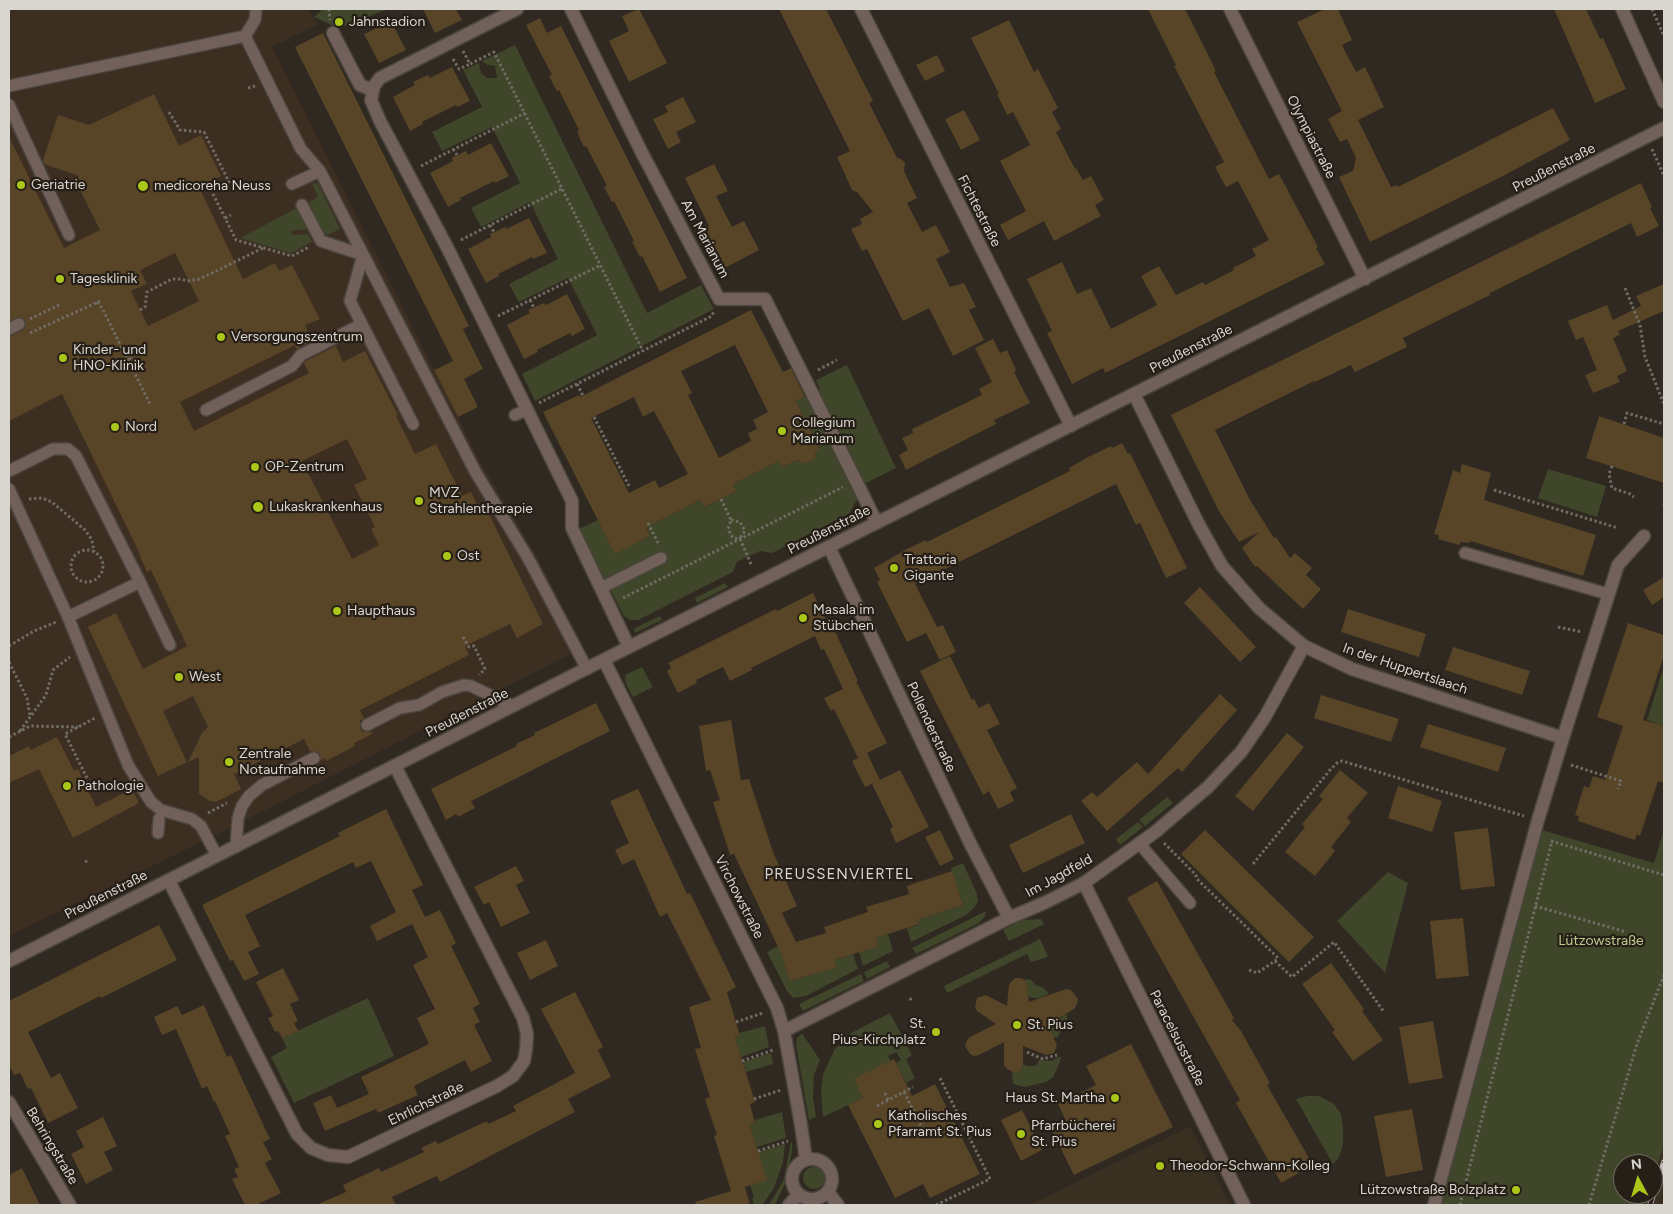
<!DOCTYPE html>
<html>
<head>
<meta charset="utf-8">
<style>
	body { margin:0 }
	#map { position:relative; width:1673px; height:1214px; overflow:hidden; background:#2f2921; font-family:Figtree,sans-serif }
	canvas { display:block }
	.frame { position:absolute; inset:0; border:10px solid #d9d5cf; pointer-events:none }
	.north { position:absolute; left:1613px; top:1154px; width:50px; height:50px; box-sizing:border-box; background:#261f17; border:1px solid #6e6861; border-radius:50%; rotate:354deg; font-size:14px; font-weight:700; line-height:20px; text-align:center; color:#d9d5cf }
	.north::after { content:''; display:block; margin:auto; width:18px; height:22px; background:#aac719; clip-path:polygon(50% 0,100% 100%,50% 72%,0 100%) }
</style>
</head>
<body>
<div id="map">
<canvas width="1673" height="1214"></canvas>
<div class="frame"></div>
<div class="north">N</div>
</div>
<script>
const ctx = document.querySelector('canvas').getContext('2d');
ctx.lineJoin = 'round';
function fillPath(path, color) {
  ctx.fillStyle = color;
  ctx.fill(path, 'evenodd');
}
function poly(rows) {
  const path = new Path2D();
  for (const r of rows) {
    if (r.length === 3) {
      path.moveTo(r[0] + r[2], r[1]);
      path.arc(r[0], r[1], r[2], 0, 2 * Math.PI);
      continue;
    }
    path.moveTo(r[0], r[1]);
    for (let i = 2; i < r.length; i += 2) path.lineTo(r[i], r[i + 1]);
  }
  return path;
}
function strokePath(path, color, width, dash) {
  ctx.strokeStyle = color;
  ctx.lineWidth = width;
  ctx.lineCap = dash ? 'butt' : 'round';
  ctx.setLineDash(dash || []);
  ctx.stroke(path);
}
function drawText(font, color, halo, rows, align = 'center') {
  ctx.font = font + ' Figtree,sans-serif';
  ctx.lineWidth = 4.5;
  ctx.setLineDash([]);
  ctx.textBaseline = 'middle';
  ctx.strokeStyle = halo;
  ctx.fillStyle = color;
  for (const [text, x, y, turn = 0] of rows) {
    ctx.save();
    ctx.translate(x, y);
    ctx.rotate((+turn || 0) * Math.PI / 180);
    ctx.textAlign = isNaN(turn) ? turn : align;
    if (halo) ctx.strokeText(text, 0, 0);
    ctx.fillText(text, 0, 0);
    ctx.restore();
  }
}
fillPath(poly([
	[1190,1126,1230,1205,1030,1205],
	[1664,1146,1664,1190,1659,1205,1644,1205,1648,1194,1653,1194,1653,1178]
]), '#3a3022');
fillPath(poly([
	[9,9,307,9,319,24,272,47,480,461,535,553,584,647,246,820,9,936]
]), '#3d2e22');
fillPath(poly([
	[319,9,388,9,338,28,314,17,321,11],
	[515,45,647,313,701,285,714,309,535,401,522,374,597,335,568,278,519,302,509,284,558,259,530,202,481,227,471,208,520,183,492,127,442,151,432,132,482,107,463,70,479,63,481,73,487,78,497,78,495,66,487,65,482,61],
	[316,183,319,186,340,229,325,236,307,203,318,197,312,184],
	[297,208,307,229,291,231,292,235,308,234,312,242,291,253,240,238],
	[847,365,896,468,866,483,871,494,856,501,850,513,772,553,760,551,737,562,733,572,638,620,630,620,624,616,579,529,598,520,615,553,650,536,645,524,650,522,652,524,700,500,705,507,736,491,733,484,779,461,782,467,798,460,805,464,815,459,816,451,820,448,796,401,820,389,816,380],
	[1548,469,1606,486,1597,517,1538,498],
	[725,583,728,587,697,603,695,598],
	[660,616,662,620,635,633,633,629],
	[1664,666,1664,726,1647,720],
	[642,667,653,687,633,697,626,684,625,675],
	[1167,797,1173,803,1145,826,1139,820],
	[1138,822,1143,827,1120,845,1116,839],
	[1664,829,1664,1146,1653,1178,1653,1164,1623,1164,1623,1194,1648,1194,1644,1205,1441,1205,1476,1066,1542,830,1654,863],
	[1091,856,1095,862,1064,880,1060,874],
	[963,863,977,894,978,901,975,907,966,915,911,942,907,928,919,925,917,920,963,905,951,868],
	[1388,872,1408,883,1385,973,1337,921],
	[986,911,985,916,979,923,916,954,912,948],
	[1041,919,1044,924,1009,941,1003,930,1021,920],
	[888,934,893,951,863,966,859,952,878,945,876,938],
	[1040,939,1048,956,1045,958,1031,962,1027,954,947,993,944,986],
	[776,947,779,947,790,981,836,967,834,960,853,954,858,969,806,996,793,998,787,991,767,952],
	[887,961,890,967,867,979,864,972],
	[861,974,864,981,803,1011,799,1004],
	[1027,979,1031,980,1036,985,1044,988,1049,994,1039,998,1031,998,1028,995,1027,985,1025,980],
	[368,998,394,1056,294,1103,271,1057,287,1048,282,1038],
	[890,1013,912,1055,906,1059,915,1078,906,1083,896,1063,901,1060,896,1052,888,1056,891,1061,863,1098,823,1117,821,1091,823,1074,835,1049,851,1033],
	[1067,1014,1067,1025,1060,1032,1058,1037,1052,1038,1046,1028,1049,1025],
	[765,1026,769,1047,741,1057,735,1037,740,1036,739,1033],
	[802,1033,820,1060,814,1075,813,1097,816,1117,809,1120,796,1045,797,1038],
	[771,1053,773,1064,746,1072,743,1062],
	[1059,1057,1061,1057,1060,1062,1053,1077,1046,1082,1025,1087,1013,1084,1012,1072,1015,1073,1021,1070,1023,1064,1027,1066,1034,1066,1037,1065,1039,1060,1051,1061],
	[1307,1096,1319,1096,1334,1104,1341,1114,1343,1127,1343,1144,1339,1157,1333,1164,1296,1099],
	[782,1112,786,1138,757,1147,750,1125,755,1123,755,1120],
	[791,1142,792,1142,792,1150,788,1177,775,1205,769,1205,784,1179],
	[785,1144,783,1162,774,1188,763,1204,754,1205,752,1199,754,1197,750,1185,758,1152],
	[814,1178,11]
]), '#3f4629');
fillPath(poly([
	[423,9,456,9,462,20,435,33],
	[639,9,667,63,629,82,609,41,629,31,622,16],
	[779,9,826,9,873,101,869,103,897,158,901,159,905,163,904,171,917,198,907,203,922,232,936,225,950,252,936,259,950,287,964,283,976,307,969,310,984,340,953,356,929,308,903,321,867,249,862,251,851,229,862,224,860,219,873,212,857,192,852,190,837,157,850,151],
	[1148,9,1185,9,1216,71,1214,72,1269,179,1279,174,1318,247,1316,248,1325,264,1105,373,1103,368,1072,384,1047,333,1052,331,1027,279,1062,262,1077,294,1091,288,1111,329,1157,305,1141,276,1159,266,1176,295,1203,282,1205,285,1234,270,1233,268,1256,256,1252,249,1269,240,1238,181,1226,187,1215,167,1224,162,1174,66,1176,65],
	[1325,9,1338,9,1352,40,1342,45,1356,72,1365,67,1384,107,1358,120,1391,187,1397,185,1398,187,1553,108,1570,140,1503,176,1370,242,1339,177,1353,171,1356,158,1347,139,1340,142,1328,119,1342,111,1297,22],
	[1554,9,1586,9,1600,39,1603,38,1626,89,1595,103],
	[540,18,547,33,561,26,687,278,660,292,642,256,640,257,632,242,634,241,614,201,612,202,604,187,607,186,586,146,584,147,580,139,577,131,579,130,559,90,557,91,553,84,549,76,552,75,526,25],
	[1009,20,1034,72,1038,69,1058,108,1052,112,1061,129,1056,132,1075,169,1076,168,1083,180,1091,176,1104,200,1095,205,1101,216,1054,241,1044,221,1008,240,1000,225,1026,211,1000,161,1030,145,1013,112,1007,115,997,94,999,94,971,38],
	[391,21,406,50,379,63,364,34],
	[323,33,469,326,463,329,483,369,464,379,478,407,458,417,434,370,453,361,295,47],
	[937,55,945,71,925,81,916,65],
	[452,67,470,101,457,107,456,105,422,122,423,124,410,131,393,97,415,85,413,82,428,75,430,78],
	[154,94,179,146,201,135,221,176,199,187,243,279,275,263,279,271,292,265,320,319,305,325,312,341,296,349,295,345,180,402,194,431,309,373,304,363,306,361,336,346,343,362,365,351,398,415,396,416,415,454,436,444,462,496,471,492,480,511,486,508,543,624,517,638,510,624,465,646,469,655,360,710,364,718,360,721,360,728,363,732,371,731,372,734,354,743,355,746,326,761,325,758,321,760,320,754,315,751,310,751,304,739,234,774,241,789,216,802,210,801,199,794,199,757,188,762,202,733,208,727,193,696,163,711,187,762,158,776,88,627,116,613,143,669,187,646,151,570,147,572,139,554,140,554,62,394,9,421,9,336,23,330,26,324,25,320,20,317,9,321,9,137,64,248,100,230,76,182,79,176,44,164,43,160,58,115,89,125],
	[175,253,199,301,148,326,131,291,147,284,140,270],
	[347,439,367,479,354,485,375,527,371,529,379,545,352,559,302,461],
	[683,97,696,122,676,132,681,142,668,149,653,119,668,112,665,106],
	[964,110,980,140,961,150,945,119],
	[491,143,509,176,495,183,494,181,460,198,461,200,448,207,430,173,453,161,452,158,466,151,468,155],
	[714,164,728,191,716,196,732,227,744,221,759,250,719,271,699,231,709,226,685,178],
	[1641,183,1652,207,1650,208,1659,226,1637,237,1631,223,1490,293,1490,295,1403,338,1407,347,1355,372,1351,365,1315,382,1314,381,1215,430,1250,500,1274,538,1276,537,1290,558,1295,553,1312,568,1306,575,1321,589,1303,609,1257,566,1255,567,1242,548,1259,532,1239,542,1219,511,1171,415],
	[529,218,547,253,533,259,532,257,498,274,499,276,486,283,468,249,491,237,490,234,505,227,506,229],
	[1664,284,1664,311,1618,331,1620,335,1613,338,1627,371,1617,376,1620,382,1593,393,1585,375,1597,370,1583,337,1576,340,1568,321,1607,305,1613,320,1641,306,1636,296],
	[567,294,585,329,572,336,570,333,537,350,538,352,524,359,507,325,530,313,528,310,544,303,546,305],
	[751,310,783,372,791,368,805,397,796,401,820,449,816,451,815,459,805,464,798,460,782,467,779,461,733,484,736,491,721,499,704,507,700,500,646,527,650,536,615,554,543,412,579,395,580,397],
	[735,345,768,412,753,420,757,429,748,433,751,441,719,458,688,395,692,393,681,371],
	[634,397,643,417,654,411,688,474,659,488,655,480,629,493,591,418],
	[993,339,1000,353,1007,350,1016,370,1014,372,1030,403,994,420,996,424,906,470,899,455,908,450,902,438,913,433,912,429,982,395,979,389,992,382,975,348],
	[1599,416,1664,438,1664,483,1586,458],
	[1122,443,1128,454,1130,453,1187,568,1166,578,1140,523,1136,525,1116,484,915,584,937,627,943,625,956,652,940,660,926,633,907,642,877,582,880,580,874,568,907,549,926,540,927,542,1070,471,1069,468,1088,457,1111,446,1112,448],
	[1462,464,1491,473,1484,500,1596,535,1583,576,1471,541,1470,543,1461,542,1459,545,1438,539,1439,535,1434,534,1453,470,1460,473],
	[1664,577,1664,597,1652,605,1643,590],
	[1200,587,1256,647,1240,662,1184,603],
	[813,593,829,626,832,625,858,681,856,681,887,743,867,753,880,780,865,787,852,761,858,758,834,709,831,711,824,698,843,689,824,649,821,650,815,636,751,668,752,670,730,681,723,667,696,680,697,683,678,693,667,671,671,668,668,663,776,609,777,611],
	[1348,609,1426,634,1419,657,1341,632],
	[1628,623,1664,635,1664,655,1643,720,1664,726,1664,783,1658,781,1640,836,1637,834,1635,840,1578,821,1579,816,1575,815,1584,786,1589,788,1593,776,1605,780,1623,726,1597,717],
	[1453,647,1530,671,1522,695,1445,670],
	[950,656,972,700,974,699,979,708,989,703,1000,724,987,730,1017,788,1010,792,1014,801,998,809,989,791,983,795,920,671],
	[1220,694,1237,710,1182,772,1178,768,1107,831,1081,801,1092,792,1097,797,1137,762,1148,774],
	[1321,695,1399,719,1391,742,1314,718],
	[596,703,610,731,471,801,475,808,458,817,456,814,446,820,431,789,517,746,516,744,535,735,534,733],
	[731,720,741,780,749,779,773,852,797,906,782,913,796,942,826,933,824,927,868,912,866,907,909,894,907,886,952,871,963,905,917,920,919,924,876,938,879,946,834,960,837,967,790,981,780,951,734,854,730,855,713,802,720,800,710,770,706,771,699,726],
	[1428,724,1506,748,1498,772,1420,747],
	[1287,733,1304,747,1253,811,1235,796],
	[57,737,74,771,78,769,96,807,132,789,139,803,73,838,39,769,9,783,9,756,29,746,31,750],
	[900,770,929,827,896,843,890,829,893,827,872,784],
	[1340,770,1368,793,1347,818,1351,822,1331,847,1335,851,1315,876,1285,852,1305,827,1302,824,1323,799,1319,796],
	[1398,786,1442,801,1432,832,1388,818],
	[638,789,687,894,690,893,736,987,727,992,740,1036,735,1037,755,1102,750,1104,755,1123,750,1125,767,1180,745,1187,750,1205,696,1205,695,1202,731,1191,714,1136,717,1135,705,1099,710,1097,695,1049,701,1048,689,1007,711,1000,667,913,660,917,634,859,622,865,615,850,629,843,610,801],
	[386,809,423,885,412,890,425,917,440,910,456,943,451,946,480,1004,473,1008,480,1022,474,1025,492,1061,471,1072,465,1060,414,1086,418,1095,378,1113,376,1109,325,1131,313,1103,331,1095,337,1108,369,1094,361,1077,429,1044,417,1018,435,1009,413,965,428,957,412,924,377,941,370,926,396,912,371,861,356,868,353,862,245,915,260,946,248,952,259,974,244,981,233,960,230,961,202,905,340,836,338,833],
	[1071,814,1085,843,1023,873,1009,845],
	[1488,828,1495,886,1461,890,1454,832],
	[940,830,954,859,940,866,925,837],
	[1205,830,1314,937,1289,962,1181,854],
	[516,866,524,881,516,885,530,913,501,927,489,902,484,905,474,887],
	[1157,881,1234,1018,1232,1020,1241,1031,1270,1083,1267,1085,1313,1165,1281,1183,1236,1103,1240,1100,1127,898],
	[1463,918,1469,976,1436,979,1430,921],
	[159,925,177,960,101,998,100,996,28,1032,51,1078,60,1073,78,1108,48,1123,31,1088,28,1089,20,1073,14,1075,9,1065,9,1001],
	[546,940,558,966,530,980,517,953],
	[1331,963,1364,1009,1362,1011,1383,1040,1353,1061,1332,1032,1335,1030,1302,984],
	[283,968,299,1000,290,1004,298,1021,294,1023,298,1031,282,1038,278,1031,275,1032,268,1018,273,1016,256,982],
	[1015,978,1020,978,1025,980,1027,985,1029,1002,1066,989,1071,990,1078,999,1077,1004,1074,1009,1048,1025,1057,1045,1054,1053,1046,1055,1023,1046,1023,1066,1021,1070,1015,1073,1007,1069,1004,1065,1004,1042,979,1055,974,1056,970,1054,965,1046,967,1040,970,1037,996,1024,977,1011,975,1007,977,998,986,995,1007,1006,1009,984],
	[575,992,603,1047,598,1050,611,1077,568,1099,575,1112,440,1182,437,1176,392,1197,396,1205,316,1205,346,1192,343,1185,379,1168,381,1172,424,1152,421,1148,436,1141,438,1144,487,1121,488,1124,516,1111,513,1106,575,1073,541,1009],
	[204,1005,227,1057,231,1055,270,1139,263,1142,272,1159,265,1163,281,1193,256,1205,245,1205,232,1179,238,1177,234,1169,239,1167,225,1136,230,1134,215,1101,214,1102,207,1086,202,1089,176,1029,162,1035,154,1017,177,1006,182,1015],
	[1433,1021,1443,1078,1409,1084,1399,1027],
	[1131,1044,1173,1127,1074,1175,1052,1131,1067,1123,1058,1104,1096,1085,1086,1066],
	[894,1059,912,1096,935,1084,980,1174,930,1198,923,1184,895,1198,848,1105,863,1098,854,1079],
	[1412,1109,1423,1170,1386,1177,1374,1116],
	[1022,1110,1042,1150,1021,1161,1001,1120],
	[103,1117,117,1146,104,1152,113,1170,86,1184,71,1154,84,1147,76,1131],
	[22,1168,40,1205,9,1205,9,1175]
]), '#584426');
const lane = poly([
	[245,36,301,149,320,171,476,473,528,558,587,669],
	[9,86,245,36,255,20,256,9],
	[9,105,69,235],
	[292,184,320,171],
	[302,205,321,241,363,255,350,301,413,424],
	[9,329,19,324],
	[206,410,292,366,301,355,362,324],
	[515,415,526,410],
	[9,471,53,449,68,449,76,456,140,582,68,617],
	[9,489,68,617,128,765,151,802,161,810,192,819,201,826,217,856],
	[1465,553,1608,594],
	[140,582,170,645],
	[601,588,661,558],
	[367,725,400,708,419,705,442,692,464,685,471,686,513,706],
	[158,833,159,819],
	[1139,843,1190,903],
	[236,847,238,818,242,806,249,796,262,785,314,758]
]);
const street = poly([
	[517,9,380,78,374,86,371,100,380,121,447,247,572,501,572,528,629,647],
	[571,9,642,153,719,299,765,299,877,523],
	[861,9,1071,426],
	[1230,9,1365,279],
	[1622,9,1664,102],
	[333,33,360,85,372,90],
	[1134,394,1199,525,1222,566,1259,608,1304,646,1352,669,1563,738],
	[829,547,970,843,1009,918],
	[604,660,777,1008,784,1031,801,1125,806,1160],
	[169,881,297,1134,311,1148,328,1155,348,1157,497,1086,513,1076,524,1061,526,1050,527,1034,523,1018,395,766],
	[1084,883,1244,1205],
	[9,961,629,647,1664,128],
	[784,1031,1009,918,1044,903,1084,883,1154,833,1208,787,1241,752,1265,717,1304,646],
	[9,1102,70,1205],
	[812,1179,20],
	[828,1192,838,1205],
	[789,1205,799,1194],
	[1434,1205,1538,820,1563,738,1618,565,1644,536]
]);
strokePath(lane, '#4a453d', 14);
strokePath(street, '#4a453d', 15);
strokePath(poly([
	[329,9,330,20],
	[1652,9,1664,36],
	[463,51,470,64,494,52,643,351],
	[453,59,459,69,470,64],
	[248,88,255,86],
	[169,112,180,130,204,132,229,182,211,190,236,240,292,256,309,247],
	[453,149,457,155],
	[1652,149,1664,176],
	[421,166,525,113],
	[225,218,231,215],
	[490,225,494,232],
	[461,240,563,188],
	[1625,288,1640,325,1645,357,1664,404],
	[530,300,534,308],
	[97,302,102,308,129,362],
	[140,310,145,307,147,292,172,279,181,279,187,281,200,279,263,248],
	[498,316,601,265],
	[30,319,61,304],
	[30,333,100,301],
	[126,356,128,355,131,361],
	[129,368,135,365],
	[133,370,150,404],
	[818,370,837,360],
	[577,384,583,396],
	[539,403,712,316,714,311],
	[594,417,629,486],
	[1624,424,1627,413,1664,424],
	[1612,466,1609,474,1612,488,1630,494,1634,497],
	[1494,490,1618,528],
	[29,499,42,498,52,502,85,530,92,540,94,552],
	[721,499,731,520,728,529,733,538,740,539,752,566],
	[1664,505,1664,504],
	[731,520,740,522,745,531,740,538],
	[648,523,659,545],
	[87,566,16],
	[623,598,843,487],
	[1558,627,1582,632],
	[463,637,469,647,474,646,485,669,479,675],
	[9,646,34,631,56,622],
	[9,662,27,698,30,716],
	[20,731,46,695,53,670,70,657],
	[9,737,30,726,78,727],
	[1571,765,1621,781,1618,789],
	[87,778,65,734,95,718],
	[208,813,227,803],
	[1551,841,1664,875],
	[1164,843,1196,875,1196,878,1278,958,1275,961],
	[85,862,89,860],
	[1253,864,1330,770,1337,763,1342,761,1524,816],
	[1535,906,1626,932],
	[1249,970,1257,973,1275,961,1292,977,1334,942,1384,1012],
	[910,998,912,1002],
	[736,1022,763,1013],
	[1027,1052,1043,1059,1057,1055],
	[742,1061,773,1050],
	[904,1092,920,1124,927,1134],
	[885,1093,888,1100],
	[754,1099,781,1090],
	[877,1106,913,1087],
	[758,1151,788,1141],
	[936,1205,990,1179,940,1078],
	[1460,1205,1552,841],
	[1589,1205,1637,1044,1664,975]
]), '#706b63', 3, [2.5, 2.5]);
strokePath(lane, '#72615b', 11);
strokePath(street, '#72615b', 12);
const rail = poly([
	[1650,1205,1664,1162]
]);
strokePath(rail, '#c0bbb5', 5.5);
strokePath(rail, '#261f17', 4, [11]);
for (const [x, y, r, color] of [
	[339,22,5,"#aac719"],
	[21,185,5,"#aac719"],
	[143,186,6,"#aac719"],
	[60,279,5,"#aac719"],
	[221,337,5,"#aac719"],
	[63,358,5,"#aac719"],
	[115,427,5,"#aac719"],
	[782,431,5,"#aac719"],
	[255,467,5,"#aac719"],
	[419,501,5,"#aac719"],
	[258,507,6,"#aac719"],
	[447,556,5,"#aac719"],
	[894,568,5,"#aac719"],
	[337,611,5,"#aac719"],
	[803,618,5,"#aac719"],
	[179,677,5,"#aac719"],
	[229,762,5,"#aac719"],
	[67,786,5,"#aac719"],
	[1017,1025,5,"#aac719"],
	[936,1032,5,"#aac719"],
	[1115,1098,5,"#aac719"],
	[878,1124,5,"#aac719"],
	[1021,1134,5,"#aac719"],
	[1160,1166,5,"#aac719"],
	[1516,1190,5,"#aac719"]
]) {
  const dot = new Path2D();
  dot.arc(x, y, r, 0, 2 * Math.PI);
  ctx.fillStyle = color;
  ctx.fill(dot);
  strokePath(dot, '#261f17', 2);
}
drawText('14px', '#d9d5cf', '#261f17', [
	["Jahnstadion",349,22],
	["Geriatrie",31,185],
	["medicoreha Neuss",154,186],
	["Tagesklinik",70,279],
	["Versorgungszentrum",231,337],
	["Kinder- und",73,350],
	["HNO-Klinik",73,366],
	["Collegium",792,423],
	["Marianum",792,439],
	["Nord",125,427],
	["OP-Zentrum",265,467],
	["MVZ",429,493],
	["Strahlentherapie",429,509],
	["Lukaskrankenhaus",269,507],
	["Ost",457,556],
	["Trattoria",904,560],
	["Gigante",904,576],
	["Masala im",813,610],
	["Stübchen",813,626],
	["Haupthaus",347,611],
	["West",189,677],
	["Zentrale",239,754],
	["Notaufnahme",239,770],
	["Pathologie",77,786],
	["St.",926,1024,"right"],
	["Pius-Kirchplatz",926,1040,"right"],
	["St. Pius",1027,1025],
	["Haus St. Martha",1105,1098,"right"],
	["Katholisches",888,1116],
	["Pfarramt St. Pius",888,1132],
	["Pfarrbücherei",1031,1126],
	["St. Pius",1031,1142],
	["Theodor-Schwann-Kolleg",1170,1166],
	["Lützowstraße Bolzplatz",1506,1190,"right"]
], 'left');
drawText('14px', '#d9d5cf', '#261f17', [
	["Olympiastraße",1311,137,63],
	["Preußenstraße",1554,168,-27],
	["Fichtestraße",979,211,63],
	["Am Marianum",705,239,62],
	["Preußenstraße",1191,349,-27],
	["Preußenstraße",829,530,-27],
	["In der Huppertslaach",1405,669,19],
	["Preußenstraße",467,713,-27],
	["Pollenderstraße",931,727,65],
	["Im Jagdfeld",1059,876,-29],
	["Preußenstraße",106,895,-27],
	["Virchowstraße",739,897,63],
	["Paracelsusstraße",1177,1038,63],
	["Ehrlichstraße",426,1104,-26],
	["Behringstraße",52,1146,59]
]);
drawText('14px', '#bcca8d', '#261f17', [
	["Lützowstraße",1601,941]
]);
ctx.letterSpacing = '1px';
drawText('15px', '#d9d5cf', '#261f17', [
	["PREUSSENVIERTEL",839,875]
]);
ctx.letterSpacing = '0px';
</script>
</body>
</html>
